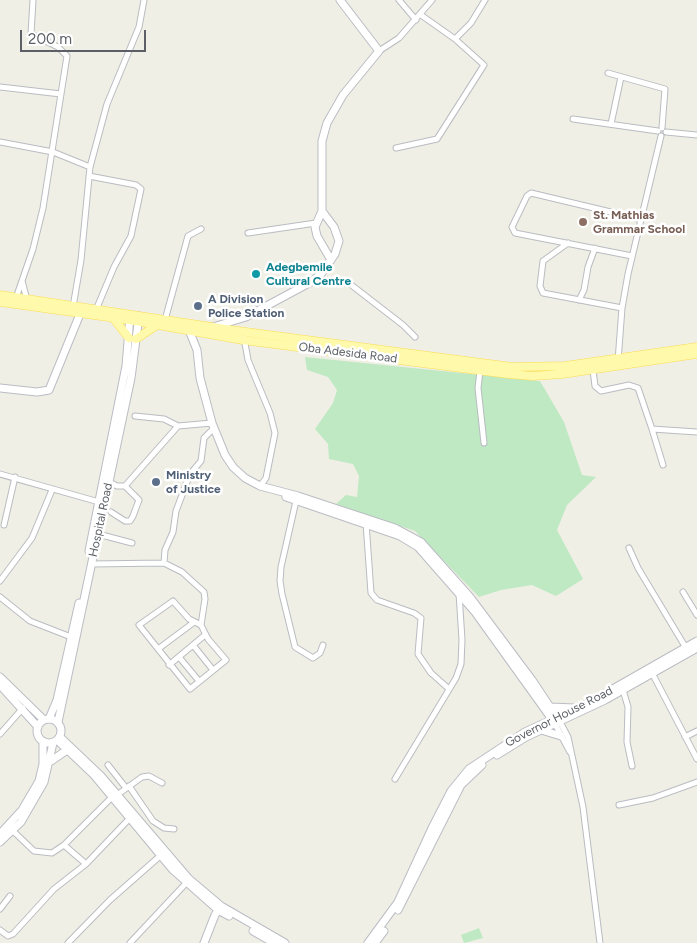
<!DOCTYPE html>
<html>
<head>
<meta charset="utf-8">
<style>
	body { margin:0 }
	#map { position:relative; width:697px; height:943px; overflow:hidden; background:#f0efe5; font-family:Figtree,sans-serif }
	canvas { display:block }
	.scale { position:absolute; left:20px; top:30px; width:126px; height:22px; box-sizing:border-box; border:2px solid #5c6066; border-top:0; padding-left:6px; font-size:15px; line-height:18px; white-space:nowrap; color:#5c6066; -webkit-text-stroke:4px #fff; paint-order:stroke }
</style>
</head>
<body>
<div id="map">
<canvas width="697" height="943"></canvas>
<div class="scale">200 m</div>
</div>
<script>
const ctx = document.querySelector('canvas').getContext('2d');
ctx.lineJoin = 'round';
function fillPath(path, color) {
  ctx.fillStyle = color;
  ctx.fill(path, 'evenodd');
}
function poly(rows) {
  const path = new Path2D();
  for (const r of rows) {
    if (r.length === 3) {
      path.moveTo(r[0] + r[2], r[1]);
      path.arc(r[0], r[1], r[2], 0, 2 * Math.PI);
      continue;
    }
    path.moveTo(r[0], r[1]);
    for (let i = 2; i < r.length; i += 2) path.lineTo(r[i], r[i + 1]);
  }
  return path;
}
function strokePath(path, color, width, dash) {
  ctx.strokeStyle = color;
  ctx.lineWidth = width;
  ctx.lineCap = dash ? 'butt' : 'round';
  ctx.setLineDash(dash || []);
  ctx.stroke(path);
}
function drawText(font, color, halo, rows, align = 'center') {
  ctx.font = font + ' Figtree,sans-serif';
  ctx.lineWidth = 5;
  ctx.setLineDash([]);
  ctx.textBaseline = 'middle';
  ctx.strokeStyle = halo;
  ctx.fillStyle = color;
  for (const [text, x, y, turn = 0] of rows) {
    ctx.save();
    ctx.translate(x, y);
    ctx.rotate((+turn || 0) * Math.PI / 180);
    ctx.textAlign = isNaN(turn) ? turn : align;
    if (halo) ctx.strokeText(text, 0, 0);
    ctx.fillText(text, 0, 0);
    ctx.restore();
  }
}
fillPath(poly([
	[305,357,540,381,564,422,582,475,596,477,567,505,557,530,583,579,556,596,532,585,501,590,479,597,415,531,336,504,346,495,357,497,359,476,353,464,329,459,328,444,315,429,333,403,337,390,328,377,307,370],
	[479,928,483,938,464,943,461,935]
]), '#bfe9c3');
const street = poly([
	[399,0,416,20],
	[455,39,471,23,485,0],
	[379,51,399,38,432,0],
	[608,73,665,89,662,128],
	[0,87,61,94],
	[573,119,658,131],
	[611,124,621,77],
	[666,132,697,135],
	[0,142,53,152,90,167,81,260,73,307],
	[396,148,437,139,484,65,455,39,421,15],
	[90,167,107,104,139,27,144,0],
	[89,176,136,185,141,189,131,236,114,267,96,310],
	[248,233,316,223],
	[568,243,543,261,540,286,543,293,622,308],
	[632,256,515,233,512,227,527,196,531,193,640,219],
	[316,279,350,284,403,325,415,337],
	[22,281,27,300],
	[16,298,33,249,43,208,67,56,58,47,31,34,33,0],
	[579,300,584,290,588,267,595,248],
	[165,320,188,236,201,229],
	[244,338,248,360,270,413,275,433,266,478,260,486],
	[618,361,622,308,628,274,661,136],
	[593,370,595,386,601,391,629,385,638,388,652,429,697,432],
	[480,371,478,388,484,443],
	[135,416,164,419,178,426],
	[652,429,663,465],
	[0,474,99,502],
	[109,482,117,486,125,486,178,426,212,423],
	[296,501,281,567,280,581,282,594,295,647,313,658,320,653,323,645],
	[111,512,125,521,130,521,133,516,139,500,125,486],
	[366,523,371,593,377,600,414,613,421,618,418,654,431,673,449,689],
	[4,525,15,477],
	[98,534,132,543],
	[629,548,638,568,686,648],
	[164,563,165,550,173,532,176,511,190,474,201,461,204,438,214,428],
	[91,564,164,563,182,572,204,592,205,599,201,625,208,639,226,660,190,689,139,625,173,601,189,619,201,625],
	[0,581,32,538,52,490],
	[683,592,697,615],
	[0,597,30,621,71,637],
	[193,645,213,670],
	[158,649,193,623],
	[179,657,199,681],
	[169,665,205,635],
	[651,671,697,759],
	[623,690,628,707,627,742,632,766],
	[560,722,568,737,583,807,600,943],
	[555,724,570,752],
	[0,734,23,708],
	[685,737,697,731],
	[108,765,126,788],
	[395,779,456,678,461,664,462,640,459,593],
	[129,786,153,821,164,828,174,829],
	[117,795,142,777,149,776,162,783],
	[619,805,653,798,697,782],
	[12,830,34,851,52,853,64,845,112,797],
	[64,845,86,864],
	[0,909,10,896],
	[0,930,8,936,13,934,54,889,86,864,129,819],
	[68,943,110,900,160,856],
	[130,943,189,880]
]);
const secondary = poly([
	[331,260,317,236,315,227,322,211,322,141,327,123,343,95,379,51,340,0],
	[213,327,246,317,311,282,321,274,335,254,339,241,334,227,322,211],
	[189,330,197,350,200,378,212,423,225,455,233,467,245,478,260,486,298,496,395,528,421,542,470,597,532,680,560,722],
	[0,388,37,392,49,390,80,314],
	[286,497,400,536,418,547,475,612,554,722],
	[89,551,126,366,130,316],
	[0,677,44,720],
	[0,685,38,727],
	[551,707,574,708],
	[49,731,12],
	[49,719,57,700,79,603],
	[58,722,131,378,139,316],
	[541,730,561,736],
	[60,737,101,776,189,879,221,906,285,943],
	[57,740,94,775,173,870,218,910,229,916],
	[497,755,526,737,605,700,697,648],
	[51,761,67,750],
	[0,834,22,810,39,781,43,764,43,741],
	[0,842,21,822,44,782,53,743],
	[398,910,461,785,482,765],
	[253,931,274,943],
	[204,943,215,915,221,906],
	[368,943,398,902,433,826,451,791,469,769,525,732,590,702,697,641],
	[375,943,384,931]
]);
const primary = poly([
	[0,295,238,331,512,367,565,366,697,347],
	[0,302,130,320,243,340,508,374,532,376,562,374,697,354],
	[114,319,129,338],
	[136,339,157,325]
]);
strokePath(street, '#b9bcc1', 7);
strokePath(secondary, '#babdc4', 9);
strokePath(primary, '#fcdc52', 9);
strokePath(street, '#fff', 5);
strokePath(secondary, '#fff', 7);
strokePath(primary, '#fff9ab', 8);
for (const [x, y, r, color] of [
	[583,222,5,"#8d6e63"],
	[256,274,5,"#0f9aa8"],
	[198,306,5,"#5c6f8a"],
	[156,482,5,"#5c6f8a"]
]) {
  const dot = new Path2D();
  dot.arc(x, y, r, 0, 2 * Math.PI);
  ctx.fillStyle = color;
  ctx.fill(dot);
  strokePath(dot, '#fff', 2);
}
drawText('bold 12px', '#785e54', '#fff', [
	["St. Mathias",593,215],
	["Grammar School",593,229]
], 'left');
drawText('bold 12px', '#0d838f', '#fff', [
	["Adegbemile",266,267],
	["Cultural Centre",266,281]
], 'left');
drawText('bold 12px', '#4e5e75', '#fff', [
	["A Division",208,299],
	["Police Station",208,313],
	["Ministry",166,475],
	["of Justice",166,489]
], 'left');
drawText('12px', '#5c6066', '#fff', [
	["Oba Adesida Road",348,353,7],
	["Hospital Road",101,520,-78],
	["Governor House Road",559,717,-27]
]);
</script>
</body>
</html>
